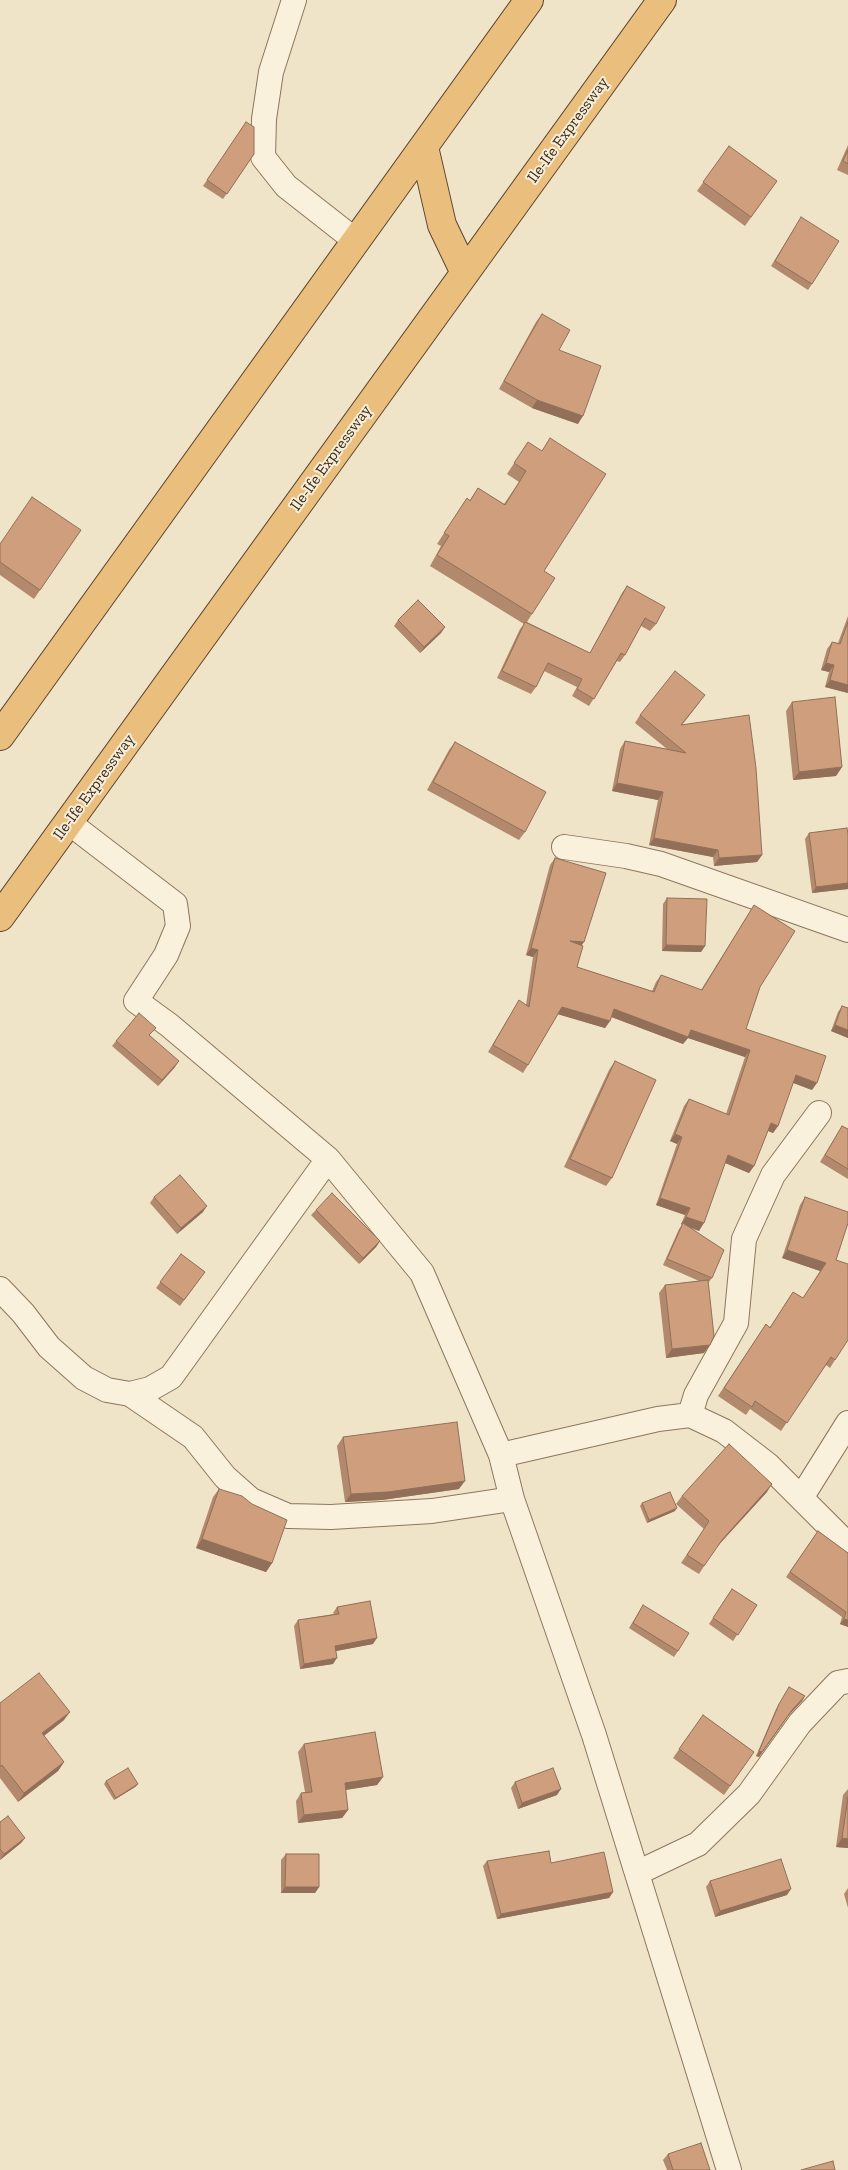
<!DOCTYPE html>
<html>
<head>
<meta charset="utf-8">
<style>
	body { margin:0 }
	canvas { display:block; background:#f0e4c8 }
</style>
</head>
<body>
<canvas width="848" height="2170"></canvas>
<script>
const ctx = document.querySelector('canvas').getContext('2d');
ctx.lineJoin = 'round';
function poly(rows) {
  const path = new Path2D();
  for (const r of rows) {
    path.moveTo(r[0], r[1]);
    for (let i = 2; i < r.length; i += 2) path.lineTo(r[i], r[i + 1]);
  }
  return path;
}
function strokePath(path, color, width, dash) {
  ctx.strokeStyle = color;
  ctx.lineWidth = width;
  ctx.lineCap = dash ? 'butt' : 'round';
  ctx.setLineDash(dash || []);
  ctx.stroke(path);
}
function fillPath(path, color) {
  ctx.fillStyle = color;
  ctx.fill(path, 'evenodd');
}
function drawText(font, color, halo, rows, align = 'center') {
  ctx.font = font + ' "Zilla Slab",serif';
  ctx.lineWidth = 4;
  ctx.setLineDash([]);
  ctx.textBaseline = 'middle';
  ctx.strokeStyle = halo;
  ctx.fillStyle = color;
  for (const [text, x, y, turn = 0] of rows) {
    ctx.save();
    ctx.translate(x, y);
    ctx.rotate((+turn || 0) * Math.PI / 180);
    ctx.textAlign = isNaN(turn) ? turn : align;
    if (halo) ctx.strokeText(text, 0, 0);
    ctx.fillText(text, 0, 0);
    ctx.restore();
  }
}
const minor = poly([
	[294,0,271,72,264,119,263,157,286,186,356,241],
	[68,822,175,904,178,926,166,955,136,1001,169,1025,328,1159,422,1273,501,1455,512,1499,594,1735,729,2170],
	[564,847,626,856,661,864,848,930],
	[0,1289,23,1313,49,1347,84,1378,107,1390,130,1394,150,1389,171,1377,328,1159],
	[130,1394,193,1437,225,1477,251,1500,288,1516,331,1517,432,1511,512,1499],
	[690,1415,696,1395,736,1323,744,1239,773,1175,819,1113],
	[501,1455,658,1419,690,1415,724,1431,768,1465,848,1545],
	[801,1498,848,1423],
	[637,1873,698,1844,749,1794,800,1723,838,1683,848,1681]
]);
const trunk = poly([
	[424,147,442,225,465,273],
	[0,736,529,0],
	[0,917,662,0]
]);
strokePath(minor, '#8d765c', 26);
strokePath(trunk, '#5b4430', 30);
strokePath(minor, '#faf1dc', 24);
strokePath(trunk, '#eabe7c', 28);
fillPath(poly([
	[246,122,254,154,223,199,203,186],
	[848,145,848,175,837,170],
	[729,146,777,181,745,226,697,191],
	[801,217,812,284,808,290,771,266],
	[542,314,578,424,532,408,499,389,536,322],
	[528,442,544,571,532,614,527,622,590,653,622,593,627,586,656,624,650,631,641,626,625,655,620,662,617,661,589,706,572,696,577,687,544,671,536,687,531,694,497,678,520,629,524,624,430,566,441,546,437,544,467,498,470,500,478,488,504,504,519,482,507,474],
	[81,530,34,599,0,575,0,544],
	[848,616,848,693,825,687,829,672,821,670,827,649,832,642,838,643],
	[398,620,445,627,441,633,420,653,394,626],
	[700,702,682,725,762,855,757,862,714,866,713,857,649,845,658,800,612,791,620,749,625,741,667,749,635,723,640,715],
	[792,702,842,767,836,776,793,780,786,711],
	[455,742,525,832,519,840,427,790,449,750],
	[809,833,848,834,848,889,812,893,805,839],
	[555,858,582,946,577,967,652,991,656,982,661,975,701,990,754,905,760,987,746,1029,812,1090,793,1083,778,1126,773,1133,768,1131,754,1166,749,1173,725,1163,699,1231,689,1227,712,1278,708,1283,704,1353,666,1358,659,1293,665,1285,699,1281,663,1265,679,1229,682,1225,681,1224,685,1215,656,1205,677,1144,670,1141,684,1106,689,1099,726,1114,745,1057,688,1038,683,1044,611,1017,610,1021,605,1028,558,1014,528,1065,523,1073,488,1052,519,1000,526,1005,533,957,526,955,550,865],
	[667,898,705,946,701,952,662,951,663,904],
	[842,1006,848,1008,848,1038,831,1031,838,1012],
	[150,1036,175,1067,158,1086,112,1046,116,1041],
	[615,1061,612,1178,606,1186,564,1167,609,1070],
	[842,1126,848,1129,848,1179,820,1162],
	[154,1197,203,1212,177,1234,150,1203],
	[805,1197,836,1260,835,1360,830,1368,826,1365,781,1431,750,1409,746,1415,718,1396,766,1324,770,1327,793,1292,803,1298,820,1271,782,1258,800,1205],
	[316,1210,380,1241,376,1247,359,1264,311,1215],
	[181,1254,205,1272,180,1306,156,1288],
	[343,1437,459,1489,382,1500,345,1502,337,1446],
	[219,1489,272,1563,266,1572,196,1548,213,1497],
	[767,1492,717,1546,699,1574,681,1563,704,1529,676,1504,682,1496],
	[642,1503,675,1511,647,1523,640,1506],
	[818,1531,848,1553,848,1627,840,1624,842,1617,786,1577],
	[732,1589,757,1605,733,1641,709,1624],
	[643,1605,678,1651,674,1657,629,1628],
	[337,1607,373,1644,336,1651,333,1664,300,1669,294,1626,298,1620,334,1614,333,1613],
	[789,1687,805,1696,802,1701,789,1715,759,1757,756,1756,776,1709],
	[0,1703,64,1720,44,1736,64,1762,58,1771,18,1802,0,1778],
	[703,1715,754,1752,724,1795,673,1758],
	[304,1744,383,1777,377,1785,345,1790,348,1810,342,1818,298,1823,296,1801,301,1793,305,1792,298,1752],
	[106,1781,138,1784,135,1787,114,1800,104,1784],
	[515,1782,557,1795,518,1809,511,1788],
	[848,1789,848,1848,836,1847,843,1795],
	[0,1822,25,1838,21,1843,0,1860],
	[286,1854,319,1887,315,1893,281,1893,281,1860],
	[487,1861,551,1863,613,1892,609,1898,497,1919,483,1866],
	[710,1881,787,1895,715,1917,706,1887],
	[848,1888,848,1908,844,1894],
	[668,2154,710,2170,667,2170,663,2160]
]), '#b2896c');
fillPath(poly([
	[537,400,583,416,578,424,532,408],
	[445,627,441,633,420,653,424,647],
	[826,663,834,665,829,672,821,670],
	[830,680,848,685,848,693,825,687],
	[842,767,836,776,793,780,799,772],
	[617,783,663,792,658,800,612,791],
	[654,838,718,850,713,857,649,845],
	[762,855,757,862,714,866,719,858],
	[848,883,848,889,812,893,816,887],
	[570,941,584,942,579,949],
	[666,945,705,946,701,952,662,951],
	[531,948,538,950,533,957,526,955],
	[562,1007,610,1021,605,1028,557,1014],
	[614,1009,691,1030,750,1050,745,1057,688,1038,683,1044,609,1016],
	[835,1025,848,1030,848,1038,831,1031],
	[179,1061,175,1067,158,1086,162,1080],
	[796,1075,817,1083,812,1090,791,1082],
	[771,1123,778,1126,773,1133,766,1130],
	[675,1134,682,1137,677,1144,670,1141],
	[728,1155,754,1166,749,1173,723,1162],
	[660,1198,690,1208,685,1215,656,1205],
	[207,1206,203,1212,177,1234,181,1228],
	[686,1217,704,1223,699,1231,681,1224],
	[380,1241,376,1247,359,1264,363,1258],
	[787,1250,826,1263,820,1271,782,1258],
	[710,1345,704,1353,666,1358,672,1349],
	[465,1481,459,1489,382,1500,345,1502,351,1494],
	[772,1484,767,1492,716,1548,722,1540],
	[677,1508,675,1511,647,1523,649,1520],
	[202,1539,272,1563,266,1572,196,1548],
	[844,1619,848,1620,848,1627,840,1624],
	[377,1638,373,1644,331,1652,335,1646],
	[337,1658,333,1664,300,1669,304,1664],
	[805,1696,802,1701,789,1715,759,1757,756,1756,792,1710],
	[70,1712,64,1720,36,1742,42,1733],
	[64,1762,58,1771,18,1802,24,1793],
	[383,1777,377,1785,339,1791,345,1783],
	[138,1784,135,1787,114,1800,116,1798],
	[561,1789,557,1795,518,1809,522,1803],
	[348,1810,342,1818,298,1823,304,1815],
	[25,1838,21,1843,0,1860,4,1854],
	[842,1838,848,1839,848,1848,836,1847],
	[285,1887,319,1887,315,1893,281,1893],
	[791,1889,787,1895,715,1917,720,1911],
	[613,1892,609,1898,497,1919,501,1914]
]), '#916f58');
const building = poly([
	[246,122,254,127,254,154,227,194,207,180,246,122],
	[729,146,777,181,751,217,703,182,729,146],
	[848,150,848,164,843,161,848,150],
	[801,217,839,241,812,284,775,261,801,217],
	[542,314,570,330,559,350,601,366,583,416,537,400,504,381,542,314],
	[550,438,606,474,544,571,555,578,532,614,437,555,449,536,444,533,467,498,470,501,478,488,505,505,526,471,514,463,528,442,542,451,550,438],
	[32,497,81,530,40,590,0,562,0,544,32,497],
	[627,586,665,607,656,624,645,618,625,655,621,653,594,699,577,689,582,679,548,663,536,687,502,671,525,622,590,653,627,586],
	[418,600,445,627,424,647,398,620,418,600],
	[848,622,848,685,830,680,834,665,826,663,832,642,840,644,848,622],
	[675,671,705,695,681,725,749,715,756,768,762,855,719,858,718,850,654,838,663,792,617,783,625,741,686,753,640,715,675,671],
	[835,697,842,767,799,772,792,702,835,697],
	[455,742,546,792,525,832,433,782,455,742],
	[847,828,848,834,848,883,816,887,809,833,847,828],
	[555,858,606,873,584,942,570,941,583,946,577,967,654,992,661,975,702,990,754,905,795,931,760,987,746,1029,826,1056,817,1083,796,1075,778,1126,771,1123,754,1166,728,1155,704,1223,686,1217,690,1208,660,1198,682,1137,675,1134,689,1099,729,1115,750,1050,691,1030,688,1037,614,1009,610,1021,562,1007,528,1065,493,1045,519,1000,529,1007,538,950,531,948,555,858],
	[667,898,707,899,705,946,666,945,667,898],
	[842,1006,848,1008,848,1030,835,1025,842,1006],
	[139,1013,156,1028,149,1035,179,1061,162,1080,116,1041,139,1013],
	[615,1061,656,1080,612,1178,570,1159,615,1061],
	[842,1126,848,1129,848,1169,825,1155,842,1126],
	[180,1175,207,1206,181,1228,154,1197,180,1175],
	[332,1193,380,1241,363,1258,316,1210,332,1193],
	[805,1197,848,1212,848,1223,836,1260,848,1264,848,1340,835,1360,831,1357,787,1423,755,1401,752,1407,724,1388,766,1324,770,1328,793,1292,803,1298,826,1263,787,1250,805,1197],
	[683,1223,724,1250,712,1278,667,1259,683,1223],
	[181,1254,205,1272,184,1300,160,1282,181,1254],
	[708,1280,714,1336,710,1345,672,1349,665,1285,708,1280],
	[457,1422,465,1481,388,1492,351,1494,343,1437,457,1422],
	[729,1444,772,1484,722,1540,704,1566,687,1555,709,1521,682,1496,729,1444],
	[219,1489,242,1496,252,1504,287,1520,272,1563,202,1539,219,1489],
	[670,1492,677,1508,649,1520,642,1503,670,1492],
	[818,1531,848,1553,848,1620,844,1619,846,1612,790,1572,818,1531],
	[732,1589,757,1605,738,1635,713,1618,732,1589],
	[370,1601,377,1638,335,1646,337,1658,304,1664,298,1620,339,1614,337,1607,370,1601],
	[643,1605,689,1633,678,1651,633,1623,643,1605],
	[39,1673,70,1712,42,1733,64,1762,24,1793,2,1765,0,1767,0,1703,39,1673],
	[789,1687,805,1696,792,1710,762,1752,759,1751,779,1704,789,1687],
	[703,1715,754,1752,730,1786,679,1749,703,1715],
	[375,1732,383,1777,345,1783,348,1810,304,1815,301,1793,312,1792,304,1744,375,1732],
	[128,1768,138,1784,116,1798,106,1781,128,1768],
	[553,1768,561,1789,522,1803,515,1782,553,1768],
	[848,1797,848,1839,842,1838,848,1797],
	[8,1816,25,1838,4,1854,0,1849,0,1822,8,1816],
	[549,1851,551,1863,604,1852,613,1892,501,1914,487,1861,549,1851],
	[286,1854,319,1854,319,1887,285,1887,286,1854],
	[781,1859,791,1889,720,1911,710,1881,781,1859],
	[701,2143,710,2170,673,2170,668,2154,701,2143],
	[833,2161,835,2170,801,2170,833,2161]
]);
fillPath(building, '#cf9f7d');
strokePath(building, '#916f58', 1);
drawText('16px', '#3d2e20', '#f7eed8', [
	["Ile-Ife Expressway",568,130,-54],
	["Ile-Ife Expressway",331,458,-54],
	["Ile-Ife Expressway",94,787,-54]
]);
</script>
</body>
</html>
